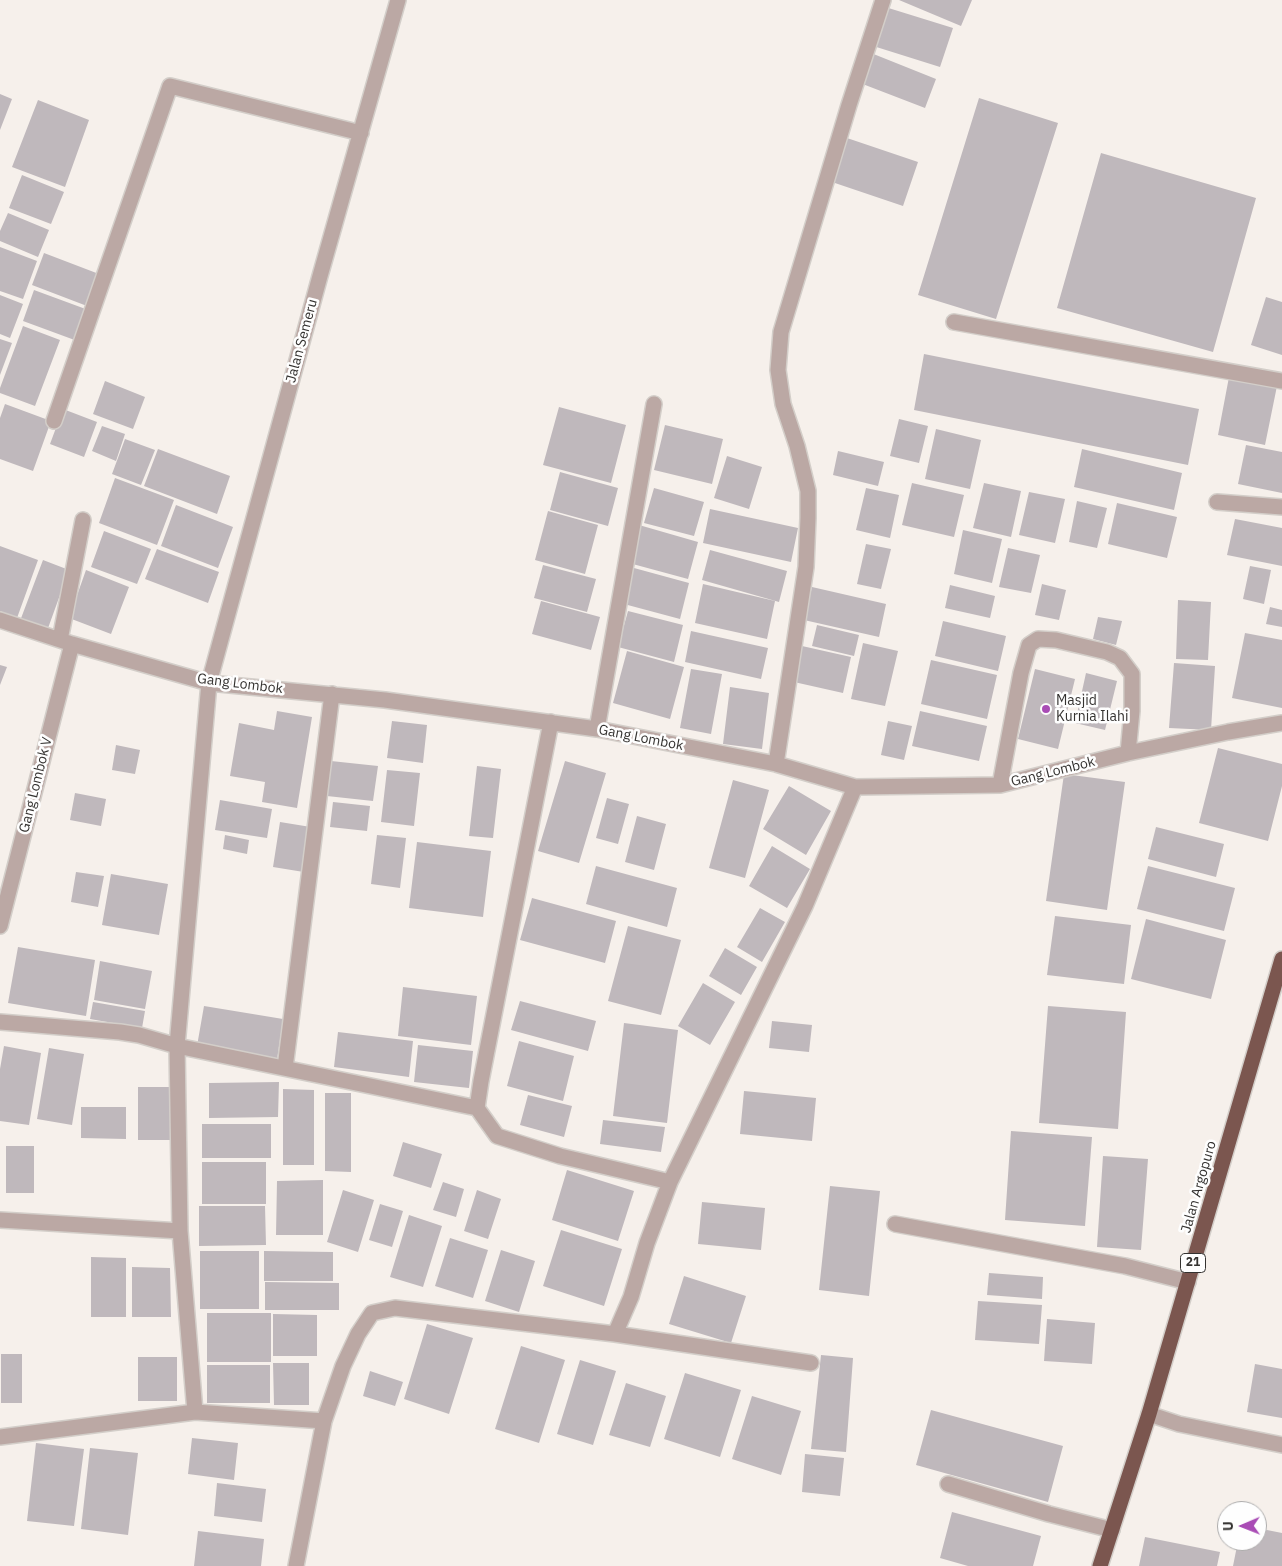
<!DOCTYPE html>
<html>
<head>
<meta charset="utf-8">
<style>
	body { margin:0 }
	#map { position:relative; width:1282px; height:1566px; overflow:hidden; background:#f6f0eb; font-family:"IBM Plex Sans",sans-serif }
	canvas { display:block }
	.north { position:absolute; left:1217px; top:1501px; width:50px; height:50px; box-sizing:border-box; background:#fefefe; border:1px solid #adacac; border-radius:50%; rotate:269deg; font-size:14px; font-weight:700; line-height:20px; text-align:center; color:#343230 }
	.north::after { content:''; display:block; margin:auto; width:18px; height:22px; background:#a94cb5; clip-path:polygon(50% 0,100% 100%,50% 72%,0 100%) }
</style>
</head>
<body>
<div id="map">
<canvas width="1282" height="1566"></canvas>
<div class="north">U</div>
</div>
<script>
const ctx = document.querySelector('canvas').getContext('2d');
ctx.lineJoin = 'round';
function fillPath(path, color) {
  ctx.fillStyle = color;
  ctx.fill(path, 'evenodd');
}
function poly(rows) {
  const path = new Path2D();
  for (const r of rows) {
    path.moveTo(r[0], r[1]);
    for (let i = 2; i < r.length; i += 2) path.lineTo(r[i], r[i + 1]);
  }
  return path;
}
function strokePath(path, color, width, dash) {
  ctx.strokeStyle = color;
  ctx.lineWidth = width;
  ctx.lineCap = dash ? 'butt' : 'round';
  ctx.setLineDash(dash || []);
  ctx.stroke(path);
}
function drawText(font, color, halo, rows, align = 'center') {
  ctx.font = font + ' "IBM Plex Sans",sans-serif';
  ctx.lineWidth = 5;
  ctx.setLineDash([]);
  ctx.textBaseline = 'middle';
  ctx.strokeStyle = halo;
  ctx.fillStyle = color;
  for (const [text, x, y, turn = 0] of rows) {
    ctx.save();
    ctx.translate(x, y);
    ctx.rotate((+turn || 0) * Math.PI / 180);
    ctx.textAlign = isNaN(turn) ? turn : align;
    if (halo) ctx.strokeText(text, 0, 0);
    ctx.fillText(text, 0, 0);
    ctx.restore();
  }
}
fillPath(poly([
	[899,0,972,0,961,26],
	[882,6,953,28,940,67,870,45],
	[871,53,936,79,925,108,860,83],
	[0,94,12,99,0,130],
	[979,98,1058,123,996,319,918,295],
	[38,100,89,120,65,187,12,167],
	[844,137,918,162,903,206,829,181],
	[1101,153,1256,198,1213,352,1057,308],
	[22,175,64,192,51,224,9,208],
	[8,213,49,230,38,257,0,241,0,231],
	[0,247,37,261,23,299,0,291],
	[44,253,99,274,87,306,32,285],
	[34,290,91,311,80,342,23,321],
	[0,295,23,304,10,338,0,334],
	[1266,297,1282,302,1282,355,1251,345],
	[23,326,60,340,35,406,0,393,0,388],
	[0,339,12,343,0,375],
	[924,354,1199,409,1188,465,914,410],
	[1229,377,1277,386,1265,445,1218,435],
	[105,381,145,397,133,429,93,414],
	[5,404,51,421,33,471,0,459,0,418],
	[559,407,626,425,611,483,543,465],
	[63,409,97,422,84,457,50,444],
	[899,419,928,426,919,463,890,456],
	[665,425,723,439,712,484,654,470],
	[102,426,125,434,116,461,92,451],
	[936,429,981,440,970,489,925,479],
	[125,439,155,450,141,485,112,474],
	[1246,445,1282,452,1282,493,1238,484],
	[158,449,230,476,217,514,144,486],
	[1082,449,1182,473,1174,510,1074,487],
	[838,451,884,462,878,486,833,475],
	[727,456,762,467,749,509,714,498],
	[560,472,618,488,608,526,550,510],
	[115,478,174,500,157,545,99,523],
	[912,483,964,495,954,537,902,525],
	[984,483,1021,491,1011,537,973,528],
	[654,488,704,502,694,536,644,523],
	[866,488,899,495,890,538,856,530],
	[1029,492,1065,499,1055,543,1019,535],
	[1077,501,1107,508,1097,548,1069,542],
	[1117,503,1177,517,1167,558,1108,544],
	[176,505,233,527,218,568,161,546],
	[710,509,798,528,791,562,703,543],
	[548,511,598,525,585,574,535,560],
	[1235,519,1282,528,1282,566,1227,555],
	[639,525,698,542,688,579,629,563],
	[963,530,1002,539,992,583,954,574],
	[104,531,151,549,137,584,91,567],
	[866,544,891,549,881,589,857,584],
	[0,546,38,560,17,618,0,611],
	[1008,548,1040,555,1031,593,999,587],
	[157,549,219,572,208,603,145,579],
	[710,550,787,571,779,602,702,580],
	[43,560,69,570,47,631,20,621],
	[543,565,596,579,587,612,534,598],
	[1250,566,1271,570,1264,604,1243,599],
	[634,568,689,583,680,619,624,604],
	[86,570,129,587,111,634,69,618],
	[703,584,775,601,767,639,695,623],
	[1042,584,1066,590,1059,620,1035,615],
	[950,585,995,596,990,618,945,608],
	[812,587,886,604,879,637,804,620],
	[1178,600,1211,602,1208,660,1176,659],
	[541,601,600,617,591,650,532,634],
	[1270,607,1282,610,1282,627,1266,624],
	[628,611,683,625,674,662,618,647],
	[1098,617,1122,621,1116,645,1093,639],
	[943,621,1006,636,998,671,935,656],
	[817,625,859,635,854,656,812,646],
	[691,631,768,648,761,679,685,662],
	[1245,633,1282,640,1282,708,1232,698],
	[863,643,898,651,885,706,851,699],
	[802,646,851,657,843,693,794,682],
	[627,651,684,667,670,719,613,703],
	[931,660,997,675,987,719,921,704],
	[1174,663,1215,666,1211,730,1169,728],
	[0,665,7,667,0,685],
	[691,669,722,674,711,734,680,728],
	[1035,669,1075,679,1058,749,1018,739],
	[1086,673,1117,681,1105,730,1075,723],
	[730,687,769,693,762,749,723,744],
	[277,711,312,717,297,808,262,802,265,782,230,776,239,723,274,730],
	[920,711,987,726,979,761,912,746],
	[392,721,427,725,423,763,387,758],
	[888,721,912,726,904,760,881,755],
	[116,745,140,750,135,774,112,770],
	[1218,748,1282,764,1282,786,1268,841,1199,823],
	[331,761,378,766,373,801,327,796],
	[565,761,606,773,579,863,538,851],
	[477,766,501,769,493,838,469,836],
	[387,770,420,773,414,826,381,822],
	[1064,774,1125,782,1107,910,1046,901],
	[733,780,769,790,745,878,709,868],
	[789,786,831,811,806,855,763,829],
	[75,793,106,799,101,826,70,820],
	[607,798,629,804,618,844,596,838],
	[220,800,272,809,267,838,215,830],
	[333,802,370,806,367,831,330,827],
	[637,816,666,824,654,870,625,862],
	[280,822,323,829,316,874,273,867],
	[1156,827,1224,844,1216,877,1148,859],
	[225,835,249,840,247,854,223,849],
	[377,835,406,838,400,888,371,884],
	[417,842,491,851,483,917,409,908],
	[772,846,810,869,787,908,749,886],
	[596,866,677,888,667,927,586,904],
	[1148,866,1235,888,1224,931,1137,909],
	[76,872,104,876,98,907,71,902],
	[111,874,168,884,159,935,102,925],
	[532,898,616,921,605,963,520,940],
	[760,908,785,922,762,962,737,947],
	[1055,916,1131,925,1124,984,1047,975],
	[1146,919,1226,940,1211,999,1131,979],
	[628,926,681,940,661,1015,608,1001],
	[18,947,95,960,86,1016,8,1003],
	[725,948,757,967,741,995,709,976],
	[100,961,152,971,145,1009,94,1000],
	[703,983,735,1002,710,1045,678,1026],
	[403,987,477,996,471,1045,398,1036],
	[520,1001,596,1021,588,1051,511,1030],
	[93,1002,145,1011,142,1028,90,1019],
	[204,1006,283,1019,277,1060,197,1046],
	[1048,1006,1126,1012,1118,1129,1039,1123],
	[772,1021,812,1025,809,1052,769,1048],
	[624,1023,678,1030,667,1123,613,1116],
	[338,1032,413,1041,409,1077,334,1067],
	[519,1041,574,1056,563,1101,507,1086],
	[418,1045,473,1051,469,1088,414,1082],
	[4,1046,41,1053,29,1125,0,1121,0,1069],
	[49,1048,84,1054,72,1125,37,1119],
	[279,1082,278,1117,209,1118,209,1083],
	[138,1087,176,1087,176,1140,138,1140],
	[283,1089,314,1090,314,1165,283,1165],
	[744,1091,816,1098,812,1141,740,1134],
	[325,1093,351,1093,351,1172,325,1171],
	[528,1095,572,1106,564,1137,520,1125],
	[81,1107,126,1107,126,1139,81,1138],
	[603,1120,665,1127,661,1152,600,1144],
	[202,1124,271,1124,271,1158,202,1158],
	[1011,1131,1092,1137,1085,1226,1005,1220],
	[403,1142,442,1154,431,1188,393,1176],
	[6,1146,34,1146,34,1193,6,1193],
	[1103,1156,1148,1159,1141,1250,1097,1247],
	[202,1162,266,1162,266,1204,202,1204],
	[567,1170,634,1191,618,1241,552,1220],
	[323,1180,323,1235,276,1235,277,1181],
	[443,1182,464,1189,456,1217,433,1210],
	[830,1186,880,1191,869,1296,819,1290],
	[343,1190,374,1200,358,1252,327,1242],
	[477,1190,501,1199,488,1239,464,1231],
	[702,1202,765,1208,761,1250,698,1244],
	[380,1204,403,1211,392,1247,369,1240],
	[199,1206,265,1206,266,1245,199,1246],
	[409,1215,442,1226,423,1287,390,1277],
	[561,1230,622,1249,604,1306,543,1286],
	[450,1238,488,1250,473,1298,435,1286],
	[501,1250,535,1261,519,1312,485,1301],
	[200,1251,259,1251,259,1309,200,1309],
	[264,1251,333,1252,333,1281,264,1281],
	[91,1257,126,1258,126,1317,91,1317],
	[132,1267,170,1268,171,1317,132,1317],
	[989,1273,1043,1277,1042,1299,987,1295],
	[684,1276,746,1296,731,1343,669,1324],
	[265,1282,339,1283,339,1310,265,1310],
	[978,1301,1042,1305,1039,1344,975,1340],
	[207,1313,271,1313,271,1362,207,1362],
	[273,1314,317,1315,317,1356,273,1356],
	[1047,1319,1095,1323,1092,1364,1044,1361],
	[427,1324,473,1338,449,1414,404,1399],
	[521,1346,565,1360,539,1443,495,1429],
	[1,1354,22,1354,22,1403,1,1403],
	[821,1355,853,1358,846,1452,811,1449],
	[138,1357,177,1357,177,1401,138,1401],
	[580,1360,616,1371,593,1445,557,1434],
	[273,1363,309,1363,309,1405,274,1405],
	[1255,1364,1282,1369,1282,1418,1247,1412],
	[207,1365,270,1365,270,1403,207,1403],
	[370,1371,403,1382,395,1406,363,1396],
	[685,1373,741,1390,720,1457,664,1439],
	[626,1383,666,1396,650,1447,609,1435],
	[752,1396,801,1411,781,1475,732,1459],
	[931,1410,1063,1446,1048,1502,916,1465],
	[192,1438,238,1443,234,1480,188,1474],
	[36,1443,84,1449,74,1526,27,1521],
	[90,1448,138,1453,128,1535,81,1529],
	[805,1454,844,1458,840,1496,802,1492],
	[217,1483,266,1489,262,1522,214,1516],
	[952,1512,1041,1536,1033,1566,968,1566,940,1558],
	[1257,1528,1282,1533,1282,1566,1233,1566,1238,1541,1257,1541],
	[198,1531,264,1539,261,1566,194,1566],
	[1145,1537,1220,1552,1217,1566,1139,1566]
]), '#bfb8bc');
const minor = poly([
	[954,322,1282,381],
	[54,421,170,86,361,133],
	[1217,502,1282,507],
	[0,620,72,644,209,683,385,700,597,729,776,764,855,787,1000,785,1128,753,1228,732,1282,723],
	[60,640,83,520],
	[551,722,481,1081,477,1108,497,1136,560,1156,670,1182],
	[597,729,654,404],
	[776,764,806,567,808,518,808,491,797,446,783,404,778,370,781,332,849,105,883,0],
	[1000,785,1021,673,1029,645,1038,639,1056,640,1107,652,1120,658,1132,674,1132,711,1128,753],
	[0,926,72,644],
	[0,1022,120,1032,139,1035,177,1046,477,1108],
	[285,1068,332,694],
	[0,1220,180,1231],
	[895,1224,1125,1266,1188,1282],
	[615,1334,811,1363],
	[195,1412,180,1231,177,1046,209,683,320,276,398,0],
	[1149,1414,1179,1424,1282,1445],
	[0,1437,195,1412,324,1421],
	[948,1484,1049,1514,1112,1530],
	[296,1566,324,1421,343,1366,358,1334,372,1313,395,1308,615,1334,631,1297,647,1243,670,1182,805,906,855,787]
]);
const highway = poly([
	[1100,1566,1149,1414,1282,959]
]);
strokePath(minor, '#d3cec9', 18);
strokePath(highway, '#d3cec9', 18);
strokePath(minor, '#bba8a4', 15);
strokePath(highway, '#7b564f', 15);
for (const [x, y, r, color] of [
	[1046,709,5,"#a94cb5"]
]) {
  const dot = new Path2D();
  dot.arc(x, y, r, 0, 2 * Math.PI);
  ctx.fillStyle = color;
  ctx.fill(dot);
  strokePath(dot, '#fefefe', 2);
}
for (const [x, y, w] of [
	[1193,1263,25]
]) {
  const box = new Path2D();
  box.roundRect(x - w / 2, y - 9.5, w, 19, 4);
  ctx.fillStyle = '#fefefe';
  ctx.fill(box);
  strokePath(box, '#343230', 1);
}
drawText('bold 12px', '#343230', null, [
	["21",1193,1263]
]);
drawText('14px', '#343230', '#fefefe', [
	["Jalan Semeru",302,341,-75],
	["Gang Lombok",240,684,7],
	["Gang Lombok",641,738,11],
	["Gang Lombok",1053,772,-14],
	["Gang Lombok V",36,785,-76],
	["Jalan Argopuro",1199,1187,-74]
]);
drawText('14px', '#343230', '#fefefe', [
	["Masjid",1056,701],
	["Kurnia Ilahi",1056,717]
], 'left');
</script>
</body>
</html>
